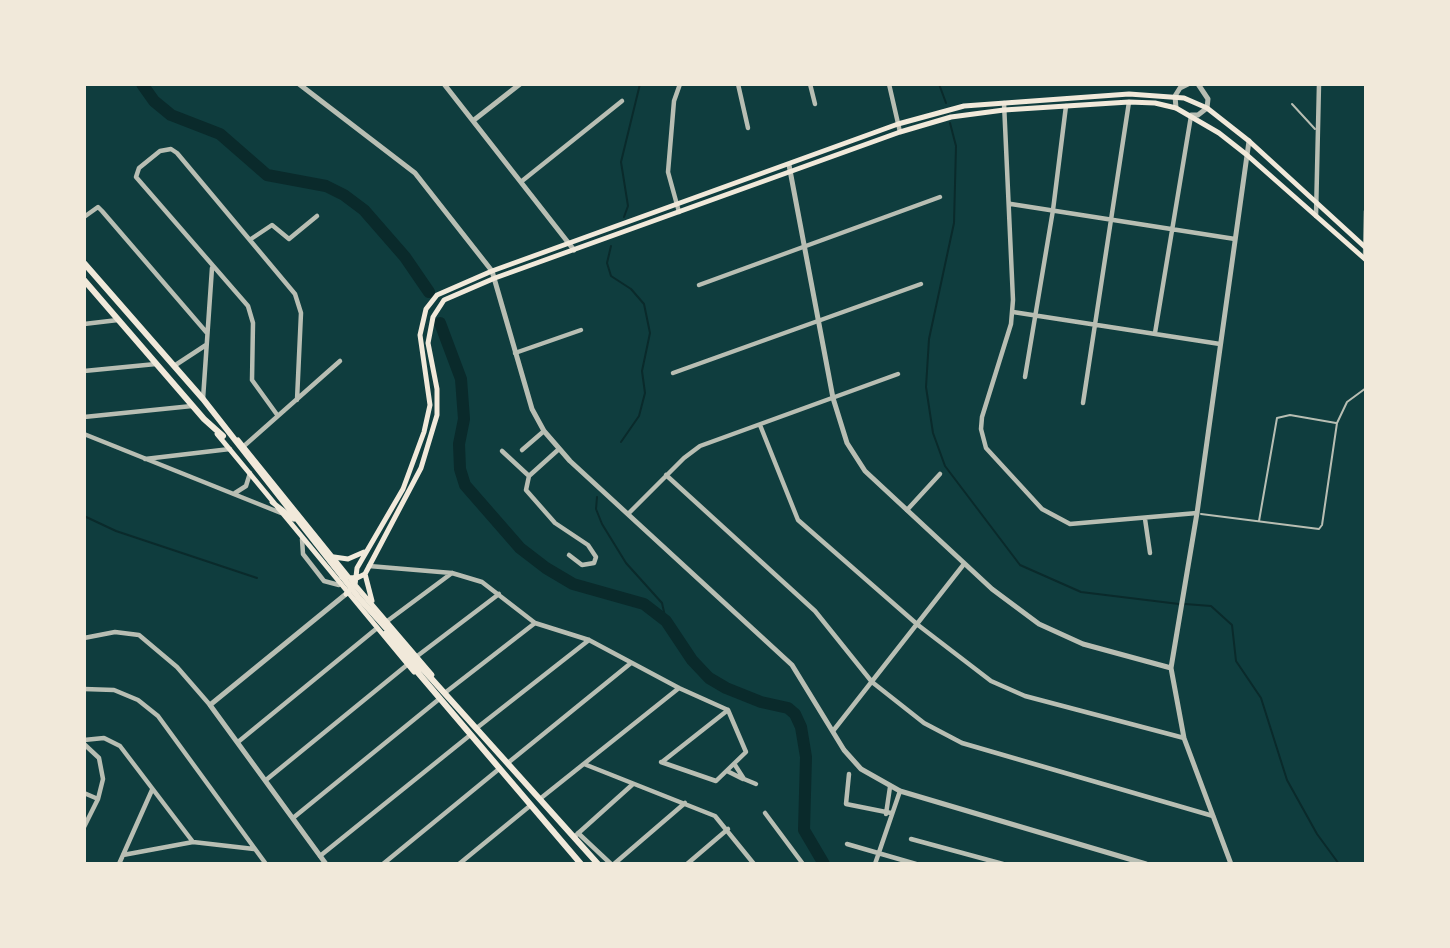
<!DOCTYPE html>
<html>
<head>
<meta charset="utf-8">
<style>
	body { margin:0 }
	#map { position:relative; width:1450px; height:948px; overflow:hidden; background:#0f3d3e; font-family:"Nunito Sans",sans-serif }
	canvas { display:block }
	.frame { position:absolute; inset:0; border:86px solid #f1e9da; pointer-events:none }
</style>
</head>
<body>
<div id="map">
<canvas width="1450" height="948"></canvas>
<div class="frame"></div>
</div>
<script>
const ctx = document.querySelector('canvas').getContext('2d');
ctx.lineJoin = 'round';
function poly(rows) {
  const path = new Path2D();
  for (const r of rows) {
    path.moveTo(r[0], r[1]);
    for (let i = 2; i < r.length; i += 2) path.lineTo(r[i], r[i + 1]);
  }
  return path;
}
function strokePath(path, color, width, dash) {
  ctx.strokeStyle = color;
  ctx.lineWidth = width;
  ctx.lineCap = dash ? 'butt' : 'round';
  ctx.setLineDash(dash || []);
  ctx.stroke(path);
}
strokePath(poly([
	[939,84,946,103],
	[950,123,956,146,954,223,929,339,926,387,933,433,945,466,1020,565,1081,592,1179,604],
	[624,217,628,206,621,162,640,84],
	[611,246,607,263,611,276,631,289,644,304,650,333,642,371,645,393,639,416,621,442],
	[597,497,596,509,602,524,626,563,662,603,666,621],
	[84,516,116,531,257,578],
	[1185,604,1211,606,1232,625,1236,661,1261,698,1287,780,1317,834,1339,864]
]), '#0a2a2b', 2);
strokePath(poly([
	[142,84,154,101,171,115,220,134,267,175,326,186,344,195,364,210,405,257,429,292],
	[440,323,461,379,464,419,459,444,460,469,465,485,520,548,546,568,573,584,644,604,666,621,692,660,709,678,726,688,761,702,788,708,795,714,801,727,806,757,804,830,824,864]
]), '#0a2a2b', 12);
strokePath(poly([
	[1292,104,1315,129],
	[1201,514,1319,529,1322,525,1337,423,1347,402,1366,388],
	[1259,521,1277,418,1290,415,1336,423]
]), '#b8beb3', 2);
strokePath(poly([
	[738,84,748,128],
	[810,84,815,104],
	[889,84,900,132],
	[1004,103,1013,300,1011,324,982,417,981,429,986,448,1042,509,1070,524,1197,513],
	[522,181,622,101],
	[1011,204,1235,239],
	[679,212,668,172,674,101,680,84],
	[1316,216,1319,84],
	[84,217,98,207,102,211,207,333],
	[251,239,272,225,289,239,317,216],
	[1365,258,1366,211],
	[699,285,940,197],
	[1013,312,1220,344],
	[84,324,118,320],
	[1155,333,1191,116],
	[515,353,581,330],
	[174,366,206,345],
	[84,371,156,364],
	[673,373,921,284],
	[1025,377,1053,210,1066,106],
	[203,399,212,268],
	[1083,403,1129,102],
	[278,416,252,380,253,323,248,306,136,177,139,168,160,151,171,149,177,153,295,294,301,313,297,400],
	[84,417,192,406],
	[760,425,798,520,918,625,991,681,1025,696,1184,738],
	[84,434,281,513],
	[244,446,340,361],
	[559,449,529,476,526,490,555,523,588,545,596,557,594,563,582,565,569,555],
	[522,450,544,431],
	[502,451,529,476],
	[145,459,230,449],
	[666,475,815,611,872,682,924,723,962,743,1213,816],
	[235,493,246,486,250,473],
	[907,510,940,474],
	[628,514,684,458,700,446,898,374],
	[1145,519,1150,553],
	[302,539,303,554,324,581,339,585],
	[369,566,452,573,482,582,535,623,589,640,679,688,728,710,746,752,716,781,661,762],
	[386,622,452,573],
	[84,638,115,632,139,635,177,667,210,705],
	[416,657,499,594],
	[84,689,114,690,138,700,158,716,266,864],
	[446,692,535,623],
	[478,727,589,640],
	[833,731,964,564],
	[84,740,104,738,120,746,193,842],
	[238,742,376,629],
	[84,744,99,758,103,779,98,799,84,827],
	[509,762,631,663],
	[662,762,728,710],
	[584,764,715,816,754,864],
	[735,765,744,779,756,784],
	[727,771,743,779],
	[849,774,846,804,891,813],
	[266,780,407,665],
	[84,793,98,799],
	[541,798,679,688],
	[765,813,803,864],
	[886,814,890,787],
	[293,818,438,700],
	[578,833,611,864],
	[574,837,633,784],
	[911,839,1003,864],
	[847,844,916,864],
	[123,855,193,842,254,849],
	[320,856,469,736],
	[119,864,152,790],
	[383,864,499,769],
	[459,864,531,805],
	[614,864,685,803],
	[687,864,728,829],
	[875,864,900,791]
]), '#b8beb3', 4.5);
strokePath(poly([
	[299,84,415,173,492,271,532,409,544,431,570,461,792,665,844,750,861,769,900,791,1146,864],
	[444,84,574,250],
	[1176,108,1175,96,1180,88,1188,84],
	[1191,115,1198,115,1207,108,1208,99,1198,84],
	[474,120,520,84],
	[789,165,833,398,847,443,865,471,992,589,1039,624,1083,644,1171,668],
	[326,864,210,705,346,594],
	[1231,864,1184,738,1171,668,1197,513,1249,141]
]), '#b8beb3', 5);
strokePath(poly([
	[217,434,414,672],
	[238,440,355,585,432,675],
	[272,502,294,519],
	[334,557,348,559,364,552],
	[365,574,372,601],
	[342,577,357,578,365,574,421,468,437,415,437,389,428,343,433,317,444,300,495,278,900,132,951,117,1004,110,1129,102,1155,103,1176,108,1219,133,1247,155,1366,260],
	[346,594,355,585,357,568,403,489,424,432,430,405,420,335,426,309,437,295,492,271,898,124,964,106,1129,94,1184,98,1207,108,1249,141,1366,248]
]), '#f1e9da', 5);
strokePath(poly([
	[84,263,203,399,359,598,598,864],
	[84,280,204,419,223,436],
	[385,634,581,864]
]), '#f1e9da', 6);
</script>
</body>
</html>
